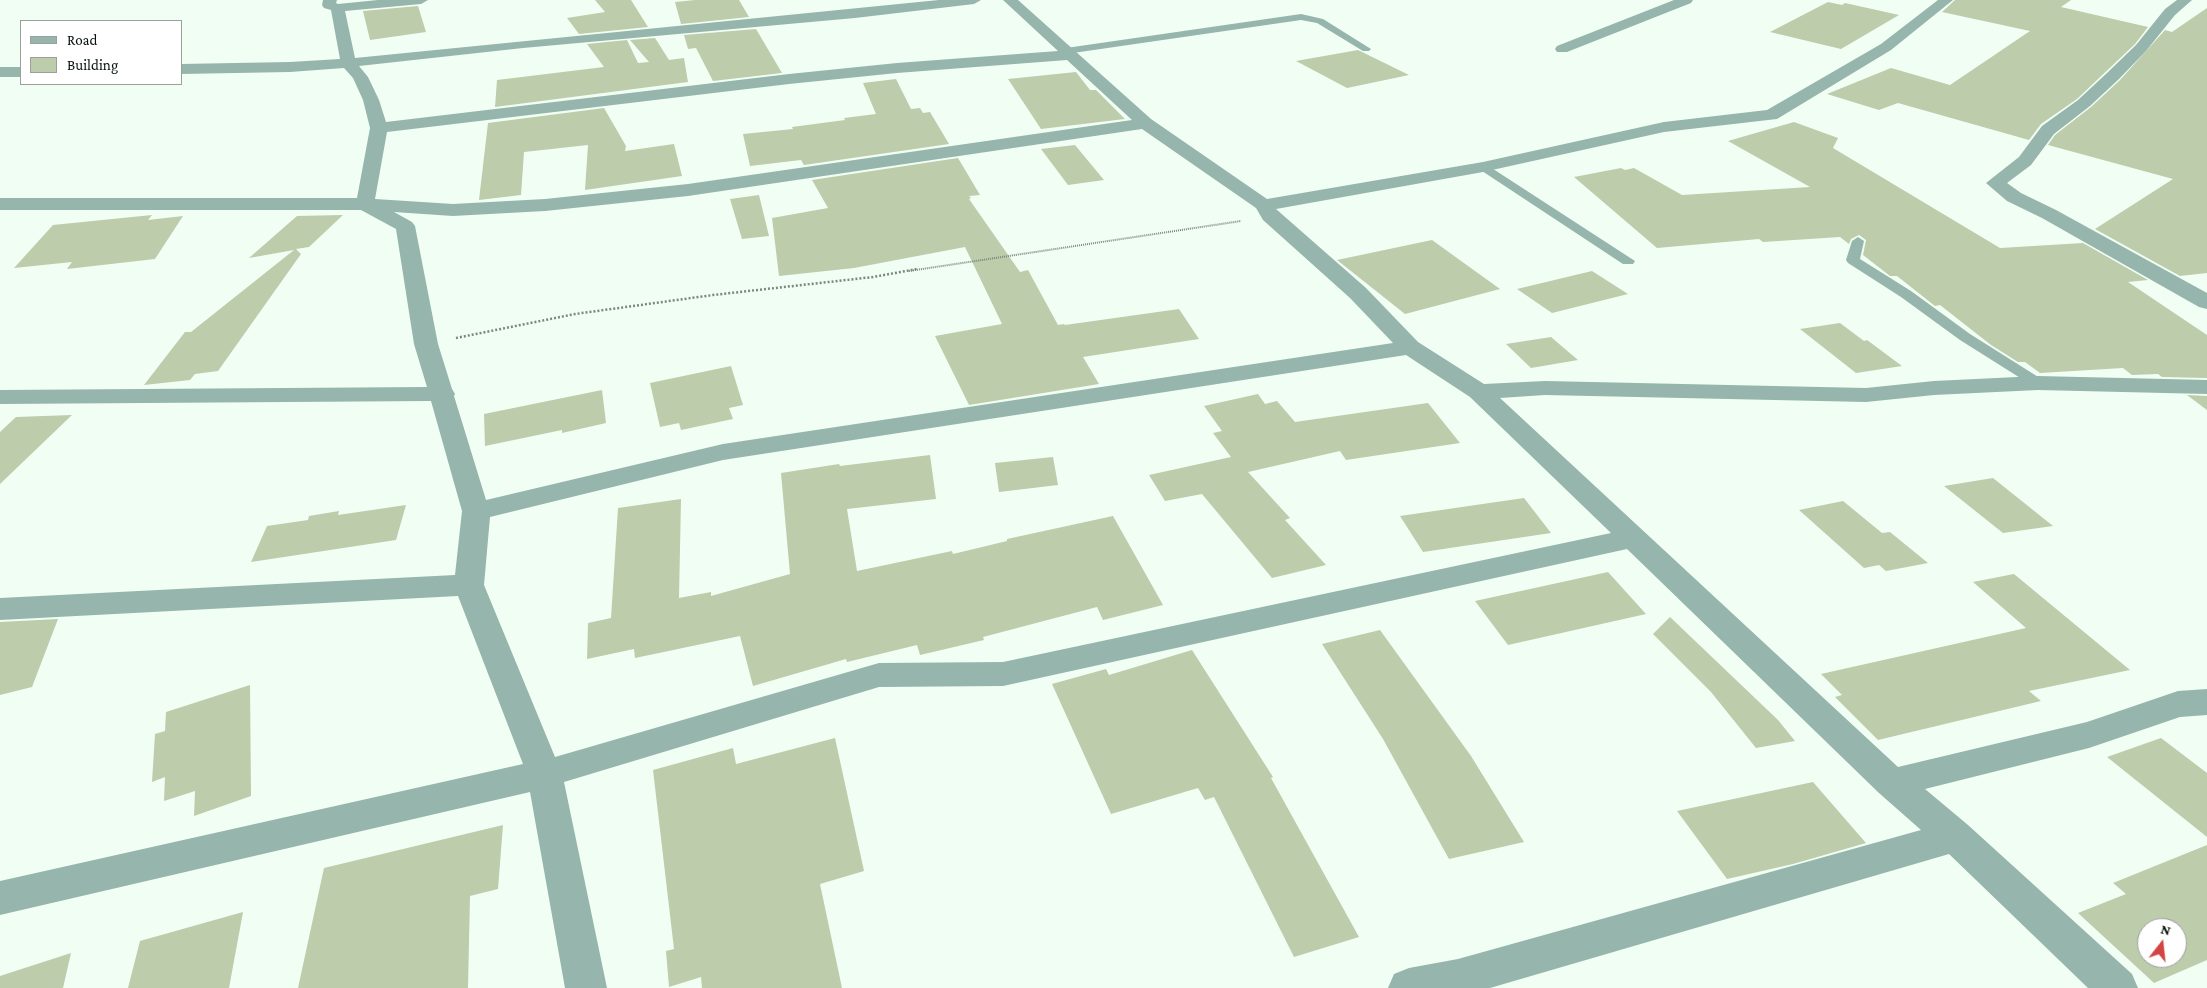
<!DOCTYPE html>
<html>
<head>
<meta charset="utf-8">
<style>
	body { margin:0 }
	#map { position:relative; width:2207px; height:988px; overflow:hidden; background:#f1fef4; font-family:"Crimson Pro",serif }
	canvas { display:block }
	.legend { position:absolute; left:20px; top:20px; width:162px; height:65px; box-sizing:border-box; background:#fff; border:1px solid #9ba09d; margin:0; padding:6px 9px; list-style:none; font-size:15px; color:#061109 }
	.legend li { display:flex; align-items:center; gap:10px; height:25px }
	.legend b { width:25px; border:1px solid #9ba09d }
	.north { position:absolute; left:2137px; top:918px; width:50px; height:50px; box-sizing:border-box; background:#fff; border:1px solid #9ba09d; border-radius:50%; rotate:16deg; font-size:14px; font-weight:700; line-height:20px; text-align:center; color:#061109 }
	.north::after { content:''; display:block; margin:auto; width:18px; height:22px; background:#d34442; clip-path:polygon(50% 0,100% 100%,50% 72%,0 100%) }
</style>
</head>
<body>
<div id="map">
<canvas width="2207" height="988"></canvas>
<ul class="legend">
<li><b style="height:6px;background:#96b5ad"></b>Road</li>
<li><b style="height:14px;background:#bdccaa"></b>Building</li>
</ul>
<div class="north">N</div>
</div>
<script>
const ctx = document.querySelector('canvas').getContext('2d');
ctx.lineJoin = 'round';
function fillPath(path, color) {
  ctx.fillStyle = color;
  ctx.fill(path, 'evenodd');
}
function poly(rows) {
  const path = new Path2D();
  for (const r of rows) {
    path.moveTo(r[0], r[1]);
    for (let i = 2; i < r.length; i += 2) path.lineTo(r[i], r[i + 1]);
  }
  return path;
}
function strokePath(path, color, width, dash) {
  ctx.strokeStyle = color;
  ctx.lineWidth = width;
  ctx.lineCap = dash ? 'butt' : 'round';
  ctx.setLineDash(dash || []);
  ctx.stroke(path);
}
fillPath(poly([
	[595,0,631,0,648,27,579,34,567,18,605,12],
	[695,0,739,0,749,17,681,24,675,2],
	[1955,0,2071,0,2061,7,2148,27,2135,44,2077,99,2041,124,2029,140,1898,103,1879,110,1827,94,1891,68,1950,85,2030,31,1942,12],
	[1828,2,1842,5,1845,3,1899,15,1841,49,1770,32],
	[418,6,426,32,370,40,363,11],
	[2207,8,2207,273,2180,276,2095,229,2173,179,2048,145,2055,135,2091,107,2120,80,2165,30,2172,32],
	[756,29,782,73,713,81,696,48,688,49,684,35],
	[655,38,669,60,684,58,688,82,495,107,497,80,604,67,587,44,627,40,638,63,649,62,630,40],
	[1358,50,1409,75,1347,88,1296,61],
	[1076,72,1090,90,1096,90,1125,119,1041,129,1008,79],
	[896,79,911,109,920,108,923,113,930,112,949,144,804,165,801,160,750,166,743,134,793,129,792,127,845,120,844,118,876,114,863,83],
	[604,108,626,146,625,151,674,144,682,176,585,190,588,145,524,152,521,195,479,200,488,123],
	[1794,122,1838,138,1833,148,2000,248,2083,243,2148,280,2128,282,2207,335,2207,378,2162,377,2158,374,2132,375,2123,368,2040,373,2025,362,2018,362,1991,345,1940,305,1935,306,1897,276,1890,276,1863,255,1866,240,1859,235,1851,239,1849,244,1840,237,1763,242,1759,239,1657,248,1574,177,1621,168,1625,170,1634,168,1682,195,1810,187,1728,141],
	[1075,145,1104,180,1068,185,1041,149],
	[958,158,980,195,969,196,971,198,969,199,1020,272,1028,270,1058,325,1064,324,1065,325,1179,309,1199,339,1083,357,1099,384,969,405,935,336,1002,324,965,247,854,268,779,276,772,218,828,208,812,180],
	[759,195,769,236,742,239,730,199],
	[152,215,148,220,183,216,155,259,67,269,72,262,14,268,53,225],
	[343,215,309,247,296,249,301,254,218,371,195,374,190,380,144,385,185,332,191,332,294,250,249,258,297,216],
	[1432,240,1500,289,1405,314,1337,260],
	[1592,271,1628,294,1552,313,1517,289],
	[1840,323,1864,341,1867,340,1902,366,1856,373,1800,329],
	[1551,337,1578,360,1531,368,1506,344],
	[731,366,743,405,729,408,733,419,681,430,679,423,660,427,650,383],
	[602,390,606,423,562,433,562,430,485,446,484,414],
	[1258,394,1265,404,1277,401,1295,422,1428,403,1460,443,1346,460,1340,451,1248,472,1290,518,1285,520,1326,565,1272,578,1202,494,1165,501,1149,475,1231,457,1213,433,1222,431,1204,406],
	[2187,395,2207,396,2207,410],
	[72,415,0,484,0,432,16,417],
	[930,455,936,499,847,509,857,571,952,551,953,554,1007,541,1007,539,1113,516,1163,605,1103,620,1097,607,983,637,984,640,920,655,917,645,847,662,846,659,753,686,740,636,635,658,634,649,587,659,588,623,611,618,618,508,681,499,679,598,711,592,711,596,790,574,781,473,839,464,840,466],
	[1053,457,1058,485,999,492,995,463],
	[1993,478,2053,526,2003,533,1944,486],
	[1524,498,1551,533,1423,552,1400,516],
	[1843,501,1882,533,1890,532,1928,563,1886,571,1879,565,1864,568,1799,510],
	[406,505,396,540,251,562,267,526,308,520,309,516,339,511,338,515],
	[1608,572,1646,614,1508,645,1475,601],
	[2014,574,2130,670,2029,691,2041,701,1878,740,1835,697,1842,695,1821,674,2026,628,1973,582],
	[1670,617,1778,720,1795,741,1756,748,1711,692,1653,634],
	[58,619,32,687,0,695,0,622],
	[1380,630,1471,756,1524,842,1449,859,1383,739,1322,644],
	[1192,650,1273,777,1271,778,1359,937,1294,957,1214,797,1205,800,1198,788,1111,814,1052,684,1106,669,1109,675],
	[250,685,251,796,194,816,195,791,164,801,165,777,152,782,155,734,165,731,166,712],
	[835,738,864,871,820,884,842,988,702,988,701,977,669,987,666,951,674,949,653,770,733,748,736,764],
	[2161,738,2207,773,2207,837,2107,757],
	[1813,782,1866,843,1793,864,1727,879,1677,811],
	[503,825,498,889,470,896,468,988,298,988,324,868],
	[2207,845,2207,960,2154,983,2078,913,2126,894,2113,883],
	[2147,928,2177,928,2177,958,2147,958],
	[243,912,229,988,128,988,140,941],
	[71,953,63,988,0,988,0,976]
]), '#bdccaa');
strokePath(poly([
	[909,271,1241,221]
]), '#7c887f', 2, [1, 1]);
strokePath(poly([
	[456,338,575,314,713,295,873,277,917,269]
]), '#7c887f', 2.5, [2, 2]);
fillPath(poly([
	[1301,14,1323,19,1371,49,1369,51,1363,51,1317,23,1301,20,1066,54,1061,51,1066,48,1301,14],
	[1483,164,1487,165,1635,261,1633,264,1623,264,1479,169,1477,167,1483,164],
	[1858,237,1864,241,1860,259,1911,291,1970,334,2043,380,2046,383,2043,386,2033,386,1960,340,1901,297,1848,263,1846,260,1852,241,1858,237]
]), '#96b5ad');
fillPath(poly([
	[323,0,337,0,336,3,338,4,378,0,428,0,421,4,345,11,355,58,939,0,981,0,974,4,855,18,523,48,359,66,368,77,379,100,386,122,789,74,897,63,1058,51,1003,0,1018,0,1151,119,1267,199,1483,162,1664,122,1767,110,1881,44,1938,0,1953,0,1891,50,1777,119,1664,132,1483,172,1276,209,1366,288,1418,342,1484,384,1545,381,1866,388,1934,381,2038,376,2207,380,2207,394,2038,390,1934,395,1866,402,1545,395,1500,398,1898,767,2087,722,2178,691,2207,689,2207,715,2180,717,2089,748,1925,789,1968,825,2132,974,2138,988,2088,988,1949,854,1490,988,1388,988,1394,974,1409,968,1458,959,1921,830,1879,793,1627,549,1003,686,879,687,564,782,607,988,565,988,530,792,0,915,0,881,523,764,458,596,0,620,0,598,455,575,462,511,431,401,0,404,0,390,427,387,414,344,396,229,361,210,0,210,0,198,357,198,370,128,363,100,353,78,344,68,290,72,181,74,181,64,290,62,340,59,331,10,324,8,322,5,323,0],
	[1067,60,1132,120,688,184,545,199,453,204,375,199,387,132,789,84,897,73,1067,60],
	[1142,129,1256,208,1263,220,1350,298,1393,343,723,444,486,500,454,396,455,394,452,389,438,344,415,226,412,222,394,212,453,216,545,211,688,196,1142,129],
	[1406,355,1470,397,1611,533,1003,662,879,663,555,757,484,585,490,517,723,460,1406,355],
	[1674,0,1693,0,1691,3,1567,52,1557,52,1555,49,1557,46,1674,0],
	[2177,0,2192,0,2175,15,2146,51,2119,79,2090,106,2054,134,2031,165,2007,183,2021,193,2056,210,2207,293,2207,309,2199,307,2042,218,2007,201,1986,183,2019,157,2042,126,2078,100,2107,73,2136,45,2165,9,2177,0],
	[0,67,21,67,21,77,0,77,0,67]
]), '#96b5ad');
</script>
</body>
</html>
